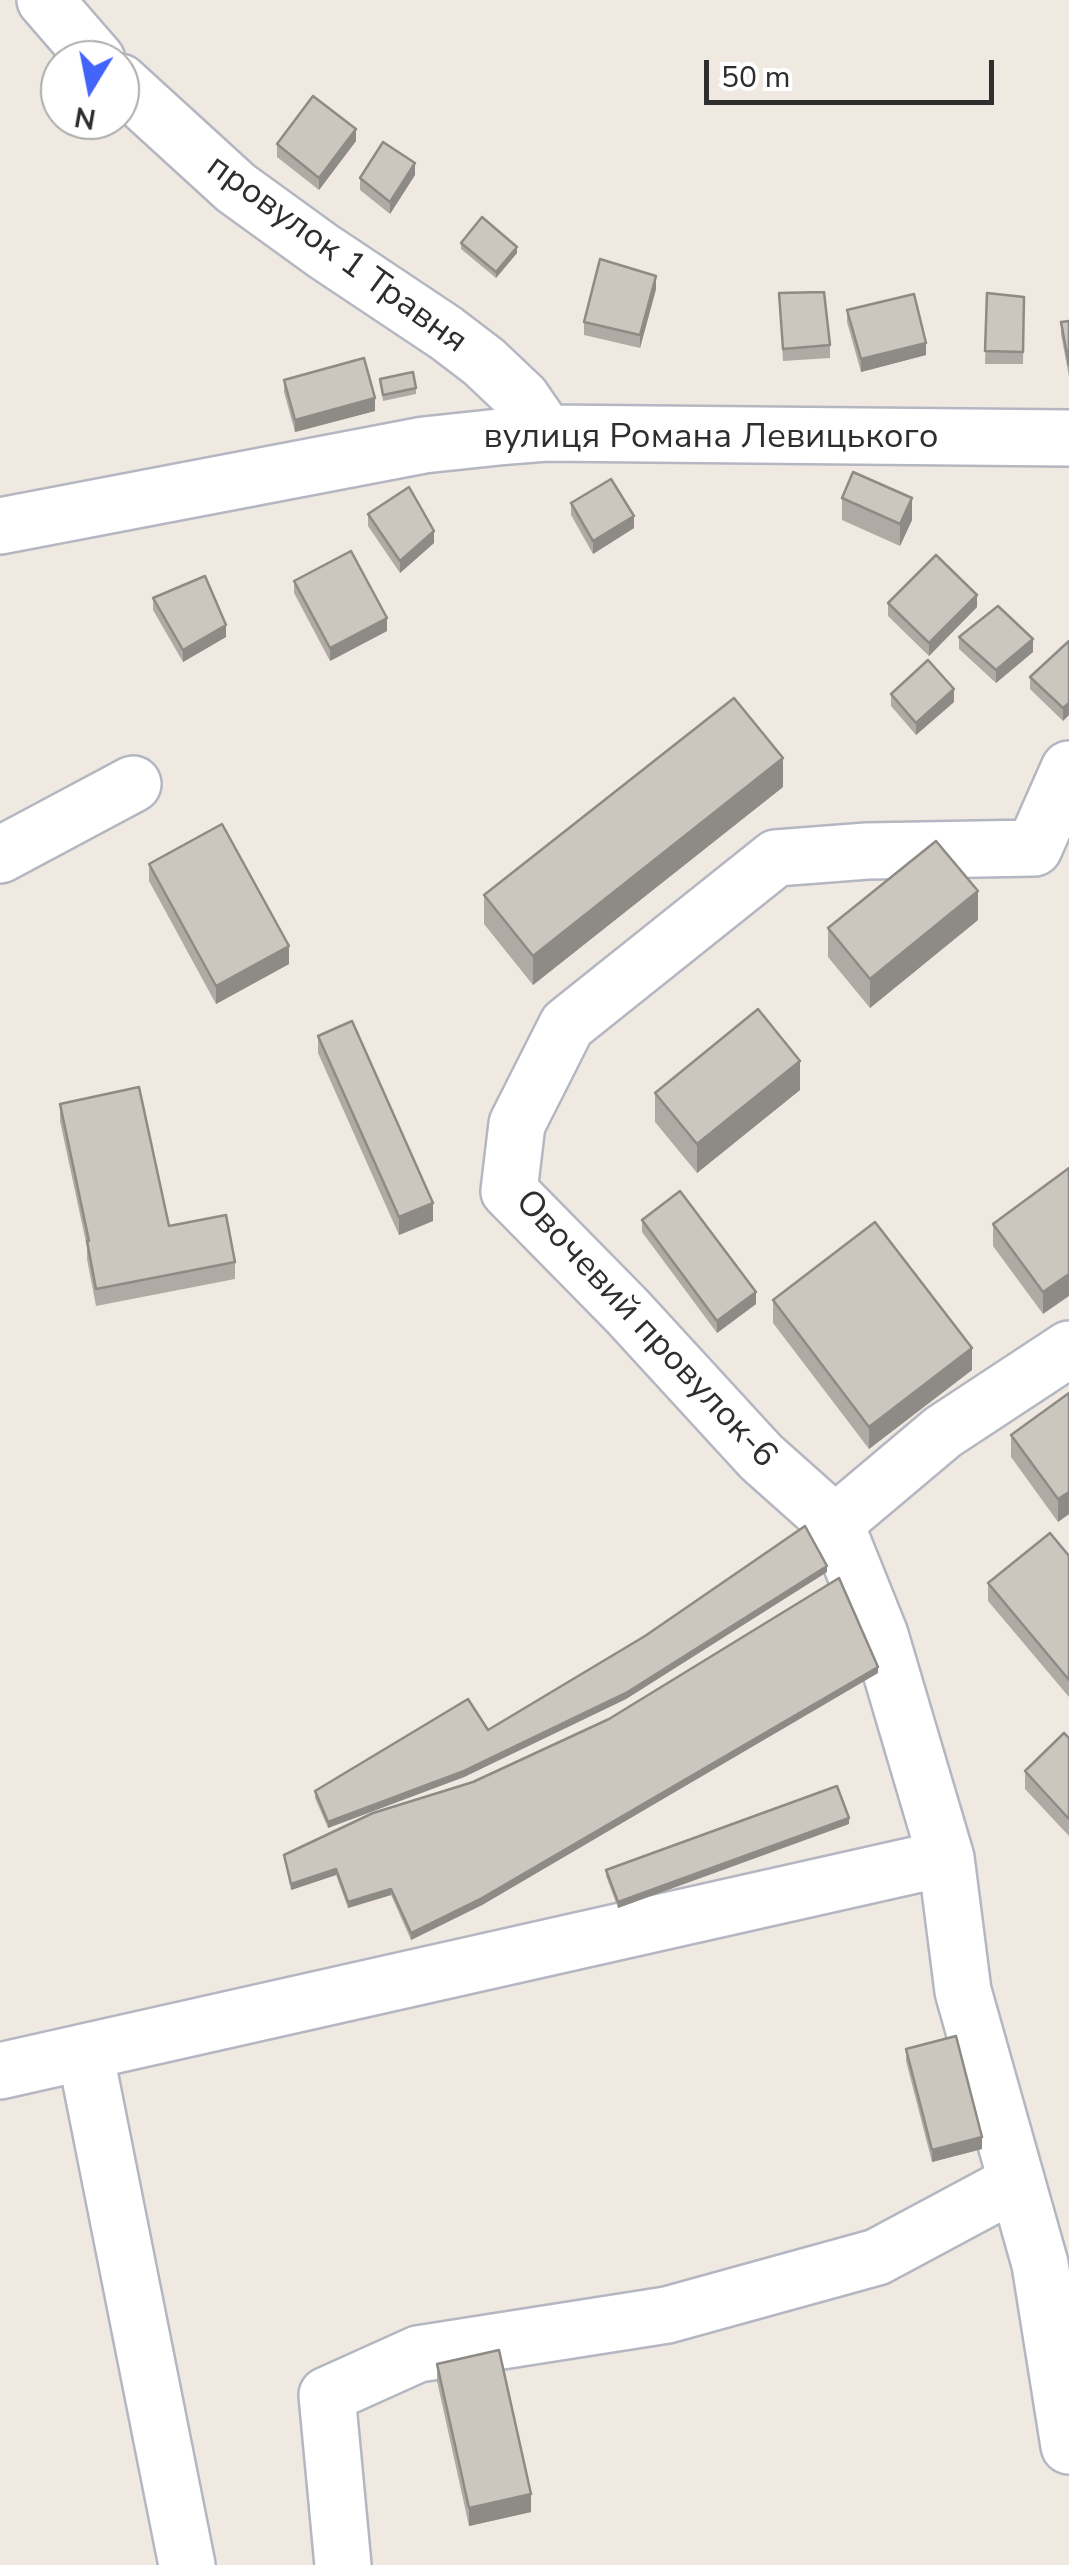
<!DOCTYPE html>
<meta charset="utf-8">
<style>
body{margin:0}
#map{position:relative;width:1069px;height:2565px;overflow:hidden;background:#efe9e1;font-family:"Nunito Sans",sans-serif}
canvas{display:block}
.north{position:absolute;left:40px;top:40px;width:100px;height:100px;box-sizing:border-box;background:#fff;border:2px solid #ababab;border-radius:50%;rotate:190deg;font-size:28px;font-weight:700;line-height:40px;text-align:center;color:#2e2e2e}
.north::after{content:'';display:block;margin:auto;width:35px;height:45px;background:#4264fb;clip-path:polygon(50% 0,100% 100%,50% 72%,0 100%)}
.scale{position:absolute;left:704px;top:60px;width:290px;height:45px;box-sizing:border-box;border:5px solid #2e2e2e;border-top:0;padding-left:12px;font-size:30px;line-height:35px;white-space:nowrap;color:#2e2e2e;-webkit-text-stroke:8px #fff;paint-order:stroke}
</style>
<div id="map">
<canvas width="1069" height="2565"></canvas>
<div class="north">N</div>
<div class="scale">50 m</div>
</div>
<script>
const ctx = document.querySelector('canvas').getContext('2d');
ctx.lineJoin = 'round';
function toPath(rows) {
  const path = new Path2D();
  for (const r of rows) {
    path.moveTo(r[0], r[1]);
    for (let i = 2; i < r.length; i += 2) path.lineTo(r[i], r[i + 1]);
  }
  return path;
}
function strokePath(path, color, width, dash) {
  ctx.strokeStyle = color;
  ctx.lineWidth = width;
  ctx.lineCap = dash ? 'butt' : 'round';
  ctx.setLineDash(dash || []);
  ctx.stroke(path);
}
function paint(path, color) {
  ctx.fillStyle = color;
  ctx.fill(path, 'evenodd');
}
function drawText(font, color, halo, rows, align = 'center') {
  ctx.font = font + ' "Nunito Sans",sans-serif';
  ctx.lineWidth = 8;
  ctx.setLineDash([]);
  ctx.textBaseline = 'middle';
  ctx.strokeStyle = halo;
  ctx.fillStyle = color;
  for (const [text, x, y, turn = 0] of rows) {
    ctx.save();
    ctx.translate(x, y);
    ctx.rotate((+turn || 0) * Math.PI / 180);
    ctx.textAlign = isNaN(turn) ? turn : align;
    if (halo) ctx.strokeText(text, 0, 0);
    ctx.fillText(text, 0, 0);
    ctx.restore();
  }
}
const minor = toPath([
 [45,0,97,60],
 [120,82,236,188,323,251,446,333,484,362,522,398,546,433],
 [0,526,424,445,499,437,546,433,1069,438],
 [1069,769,1034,848,867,851,776,858,567,1025,517,1124,509,1191,627,1311,761,1457,835,1523,880,1635,946,1858,963,1991,1040,2264,1069,2446],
 [0,855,133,784],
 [835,1523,943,1432,1069,1349],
 [85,2052,187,2565],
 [0,2071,946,1858],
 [343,2565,327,2395,418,2354,667,2315,877,2257,1017,2182]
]);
const wall = toPath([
 [356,141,319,190,277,157,277,144],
 [415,175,390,214,360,190,360,178],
 [461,243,517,253,496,278,461,249],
 [656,289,640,348,584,335,584,322],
 [779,293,830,345,830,358,783,361],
 [987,293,1024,297,1023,364,985,364],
 [847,310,926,355,861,372,847,322],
 [1069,321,1069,377,1061,334,1061,322],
 [380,379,416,388,416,394,383,401],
 [284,380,375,411,295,432,284,392],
 [842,498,912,520,900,546,842,520],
 [571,503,634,528,593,554,571,515],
 [368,514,434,543,400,573,368,526],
 [294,581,387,631,330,661,294,593],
 [153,598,226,637,183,662,153,610],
 [888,603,977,607,929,656,888,616],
 [959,637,1033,652,996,683,959,649],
 [1069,641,1063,721,1030,689,1030,677],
 [891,694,954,702,916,735,891,706],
 [783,787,533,985,484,924,484,895],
 [149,864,289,964,216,1004,149,881],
 [978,920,870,1008,828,957,828,928],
 [318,1036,433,1221,399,1235,318,1053],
 [800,1090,697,1173,655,1122,655,1093],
 [60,1104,169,1226,235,1262,235,1279,96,1306,87,1259,87,1247,60,1121],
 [1069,1168,1043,1314,993,1246,993,1224],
 [642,1220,756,1304,717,1333,642,1232],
 [773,1300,972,1370,869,1449,773,1323],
 [1069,1393,1069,1514,1058,1522,1011,1457,1011,1435],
 [1069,1556,1069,1697,988,1601,988,1583],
 [827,1572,626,1699,464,1777,328,1828,315,1798,315,1791,488,1730],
 [878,1673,482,1905,411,1940,391,1895,348,1908,336,1875,291,1890,284,1855],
 [1069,1738,1069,1836,1025,1789,1025,1771],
 [849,1824,618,1908,606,1876,606,1870],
 [906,2049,982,2149,932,2162,906,2061],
 [437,2364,531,2512,469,2526,437,2381]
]);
const shadedWall = toPath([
 [356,129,356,141,319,190,319,178],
 [415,163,415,175,390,214,390,202],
 [517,247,517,253,496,278,496,272],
 [656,276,656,289,640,348,640,335],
 [926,343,926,355,861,372,861,359],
 [375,398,375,411,295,432,295,420],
 [912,498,912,520,900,546,900,524],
 [634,516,634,528,593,554,593,541],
 [434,531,434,543,400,573,400,561],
 [977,595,977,607,929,656,929,643],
 [387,618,387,631,330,661,330,648],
 [226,625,226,637,183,662,183,650],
 [1033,639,1033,652,996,683,996,670],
 [954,689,954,702,916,735,916,723],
 [1069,703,1069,715,1063,721,1063,708],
 [783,758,783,787,533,985,533,956],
 [978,891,978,920,870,1008,870,979],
 [289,946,289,964,216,1004,216,986],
 [800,1061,800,1090,697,1173,697,1144],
 [433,1203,433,1221,399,1235,399,1217],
 [1069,1274,1069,1296,1043,1314,1043,1292],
 [756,1292,756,1304,717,1333,717,1321],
 [972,1348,972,1370,869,1449,869,1427],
 [1069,1492,1069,1514,1058,1522,1058,1499],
 [827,1566,827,1572,626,1699,464,1777,328,1828,328,1822],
 [878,1667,878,1673,482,1905,411,1940,411,1933],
 [849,1818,849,1824,618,1908,618,1902],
 [336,1869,336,1875,291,1890,291,1884],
 [391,1889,391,1895,348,1908,348,1902],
 [982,2137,982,2149,932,2162,932,2150],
 [531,2494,531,2512,469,2526,469,2508]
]);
const building = toPath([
 [313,96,356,129,319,178,277,144,313,96],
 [383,142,415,163,390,202,360,178,383,142],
 [482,217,517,247,496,272,461,243,482,217],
 [600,259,656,276,640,335,584,322,600,259],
 [824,292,830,345,783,349,779,293,824,292],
 [987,293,1024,297,1023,352,985,351,987,293],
 [914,294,926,343,861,359,847,310,914,294],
 [1069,321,1069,365,1061,322,1069,321],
 [364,358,375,398,295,420,284,380,364,358],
 [413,372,416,388,383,395,380,379,413,372],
 [853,472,912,498,900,524,842,498,853,472],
 [611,479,634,516,593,541,571,503,611,479],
 [409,487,434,531,400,561,368,514,409,487],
 [351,551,387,618,330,648,294,581,351,551],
 [936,555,977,595,929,643,888,603,936,555],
 [205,576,226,625,183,650,153,598,205,576],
 [998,606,1033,639,996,670,959,637,998,606],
 [1069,641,1069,703,1063,708,1030,677,1069,641],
 [928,660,954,689,916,723,891,694,928,660],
 [734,698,783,758,533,956,484,895,734,698],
 [222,824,289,946,216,986,149,864,222,824],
 [936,841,978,891,870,979,828,928,936,841],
 [758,1009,800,1061,697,1144,655,1093,758,1009],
 [352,1021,433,1203,399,1217,318,1036,352,1021],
 [139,1087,169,1226,226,1215,235,1262,96,1289,87,1241,89,1241,60,1104,139,1087],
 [1069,1168,1069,1274,1043,1292,993,1224,1069,1168],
 [680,1191,756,1292,717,1321,642,1220,680,1191],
 [875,1222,972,1348,869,1427,773,1300,875,1222],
 [1069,1393,1069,1492,1058,1499,1011,1435,1069,1393],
 [805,1526,827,1566,626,1693,464,1771,328,1822,315,1791,468,1699,488,1730,645,1636,805,1526],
 [1050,1533,1069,1556,1069,1680,988,1583,1050,1533],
 [839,1578,878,1667,482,1898,411,1933,391,1889,348,1902,336,1869,291,1884,284,1855,373,1813,473,1782,609,1719,839,1578],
 [1064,1733,1069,1738,1069,1819,1025,1771,1064,1733],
 [837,1786,849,1818,618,1902,606,1870,837,1786],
 [956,2036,982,2137,932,2150,906,2049,956,2036],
 [499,2350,531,2494,469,2508,437,2364,499,2350]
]);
const streetNames = [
 ["провулок 1 Травня",336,255,36],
 ["вулиця Романа Левицького",711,439],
 ["Овочевий провулок-6",645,1330,47]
];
strokePath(minor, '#b4b7c1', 60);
strokePath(minor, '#fff', 55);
paint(wall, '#afaba4');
paint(shadedWall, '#8e8b86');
paint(building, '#cbc7bf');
strokePath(building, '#8e8b86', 2.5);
drawText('35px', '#2e2e2e', '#fff', streetNames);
</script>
